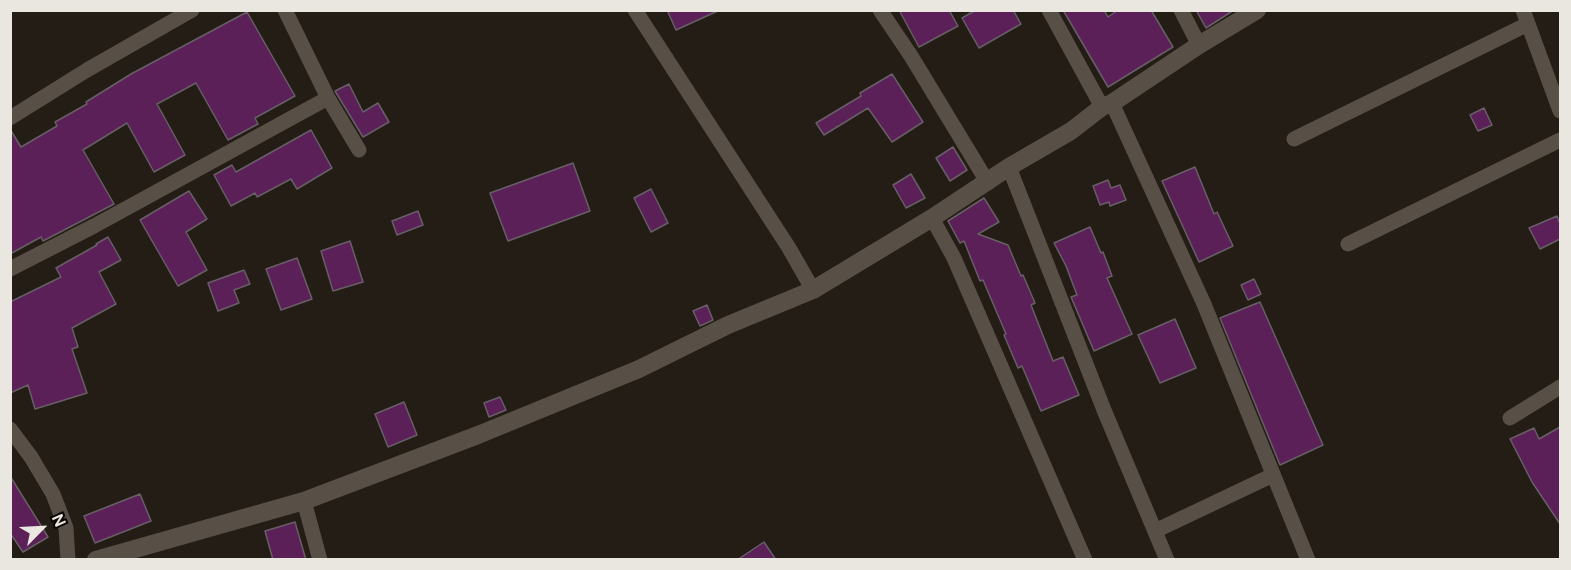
<!DOCTYPE html>
<style>
body{margin:0}
#map{position:relative;width:1571px;height:570px;overflow:hidden;background:#231d15;font-family:"DM Sans",sans-serif}
canvas{display:block}
.frame{position:absolute;inset:0;border:12px solid #eae6e0;pointer-events:none}
.north{position:absolute;left:12px;top:498px;width:60px;height:60px;-webkit-text-stroke:4px #0a0705;paint-order:stroke;rotate:66deg;font-size:16px;font-weight:700;line-height:24px;text-align:center;color:#eae6e0}
.north::after{content:'';display:block;margin:auto;width:21px;height:27px;background:#eae6e0;clip-path:polygon(50% 0,100% 100%,50% 72%,0 100%)}
</style>
<div id="map">
<canvas width="1571" height="570"></canvas>
<div class="frame"></div>
<div class="north">N</div>
</div>
<script>
const ctx = document.querySelector('canvas').getContext('2d');
ctx.lineJoin = 'round';
function paint(path, color) {
  ctx.fillStyle = color;
  ctx.fill(path, 'evenodd');
}
function toPath(rows) {
  const path = new Path2D();
  for (const r of rows) {
    path.moveTo(r[0], r[1]);
    for (let i = 2; i < r.length; i += 2) path.lineTo(r[i], r[i + 1]);
  }
  return path;
}
function strokePath(path, color, width, dash) {
  ctx.strokeStyle = color;
  ctx.lineWidth = width;
  ctx.lineCap = dash ? 'butt' : 'round';
  ctx.setLineDash(dash || []);
  ctx.stroke(path);
}
const building = toPath([
 [667,10,720,10,676,30,667,10],
 [899,10,949,10,958,26,919,47,899,10],
 [976,10,1013,10,1021,24,979,48,962,18,976,10],
 [1063,10,1104,10,1108,17,1118,10,1151,10,1173,47,1108,87,1063,10],
 [1196,10,1234,10,1206,28,1196,10],
 [247,12,295,96,255,118,258,124,228,140,196,83,157,104,185,155,154,172,127,123,83,150,114,204,43,241,41,237,10,254,10,129,21,147,57,126,55,122,87,104,86,102,131,74,247,12],
 [892,74,923,122,892,142,868,108,824,135,816,123,861,96,860,93,892,74],
 [349,84,363,112,378,103,389,122,363,137,335,91,349,84],
 [1484,108,1492,125,1478,131,1470,115,1484,108],
 [311,130,332,168,297,189,291,179,257,197,255,193,231,206,214,175,232,165,236,172,311,130],
 [953,147,967,170,950,181,936,158,953,147],
 [573,163,590,211,508,241,490,193,573,163],
 [1195,167,1214,214,1217,212,1233,246,1199,262,1162,181,1195,167],
 [911,174,925,198,906,208,893,185,911,174],
 [1108,180,1111,188,1120,185,1126,200,1110,206,1109,202,1100,205,1093,186,1108,180],
 [651,189,668,223,651,232,634,198,651,189],
 [189,191,207,219,186,232,207,270,178,286,140,220,189,191],
 [984,198,999,222,978,234,1008,245,1021,276,1023,275,1035,303,1031,305,1053,361,1063,357,1079,395,1041,411,1022,366,1018,368,1004,335,1006,334,983,280,980,281,964,241,960,243,948,221,984,198],
 [418,211,423,225,397,235,392,221,418,211],
 [1557,216,1560,224,1560,239,1540,249,1529,228,1557,216],
 [1090,227,1101,253,1103,252,1112,276,1107,278,1132,334,1094,351,1071,297,1077,295,1066,266,1054,243,1090,227],
 [108,237,121,260,99,272,116,304,72,328,78,347,72,349,87,393,35,409,28,385,10,393,10,302,61,277,56,268,97,245,96,244,108,237],
 [350,241,363,282,333,291,321,251,350,241],
 [297,258,312,299,281,310,266,269,297,258],
 [244,270,250,284,234,290,239,303,218,311,208,283,244,270],
 [1254,279,1261,294,1248,300,1241,285,1254,279],
 [1260,302,1323,445,1280,465,1220,318,1260,302],
 [707,305,713,320,700,326,693,311,707,305],
 [1175,319,1196,368,1160,383,1138,335,1175,319],
 [500,397,506,410,489,417,484,403,500,397],
 [404,402,417,435,388,447,375,414,404,402],
 [1560,427,1560,524,1532,482,1510,439,1534,428,1539,439,1560,427],
 [10,476,48,537,23,552,10,533,10,476],
 [140,494,151,521,95,543,84,516,140,494],
 [295,522,306,560,273,560,265,531,295,522],
 [764,542,776,560,737,560,764,542]
]);
const minor = toPath([
 [285,10,328,98,359,150],
 [635,10,789,248,813,290],
 [880,10,911,56,988,183],
 [1049,10,1102,107],
 [1181,10,1199,45],
 [1523,10,1560,111],
 [1112,103,1204,304,1308,560],
 [10,118,87,70,192,10],
 [1294,139,1528,24],
 [1009,167,1104,410,1167,560],
 [932,218,954,258,1085,560],
 [1348,244,1560,140],
 [10,269,94,226,328,98],
 [1510,418,1560,387],
 [10,429,31,457,53,494,66,528,68,560],
 [304,501,320,560],
 [1155,531,1273,475]
]);
const secondary = toPath([
 [96,560,304,501,478,435,639,369,728,325,813,290,932,218,1009,167,1071,131,1102,107,1112,103,1199,45,1257,10]
]);
paint(building, '#5c2059');
strokePath(building, '#675e66', 1.5);
strokePath(minor, '#585047', 15);
strokePath(secondary, '#585047', 18);
</script>
